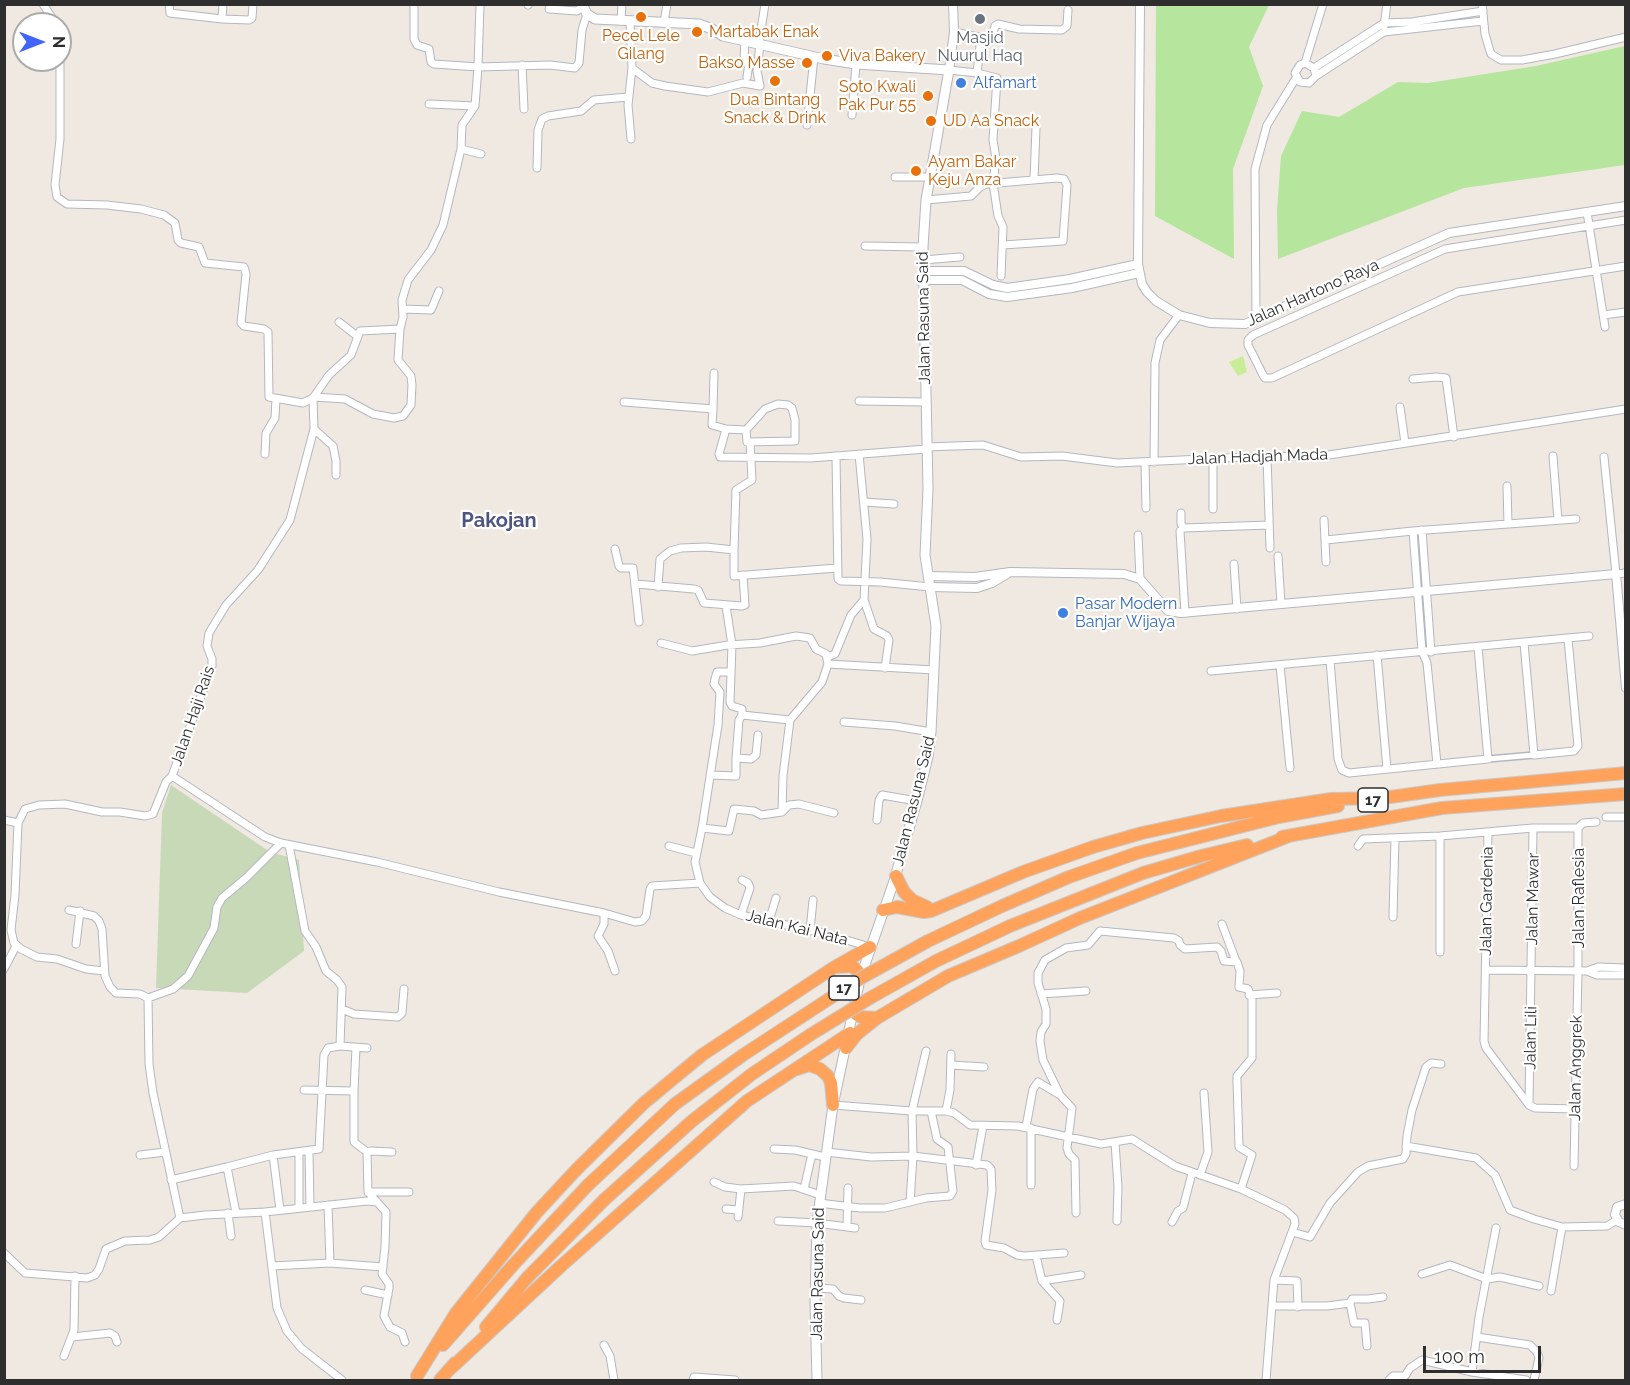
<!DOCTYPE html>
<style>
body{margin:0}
#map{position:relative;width:1630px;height:1385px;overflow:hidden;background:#efe9e1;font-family:Raleway,sans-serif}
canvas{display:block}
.frame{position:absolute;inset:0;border:6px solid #2e2e2e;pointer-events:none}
.north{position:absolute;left:12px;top:12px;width:60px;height:60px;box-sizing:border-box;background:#fff;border:2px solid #ababab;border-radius:50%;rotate:90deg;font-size:16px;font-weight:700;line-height:24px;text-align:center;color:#2e2e2e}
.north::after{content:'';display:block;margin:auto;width:21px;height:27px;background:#4264fb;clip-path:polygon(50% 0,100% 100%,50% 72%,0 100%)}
.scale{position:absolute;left:1423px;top:1346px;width:118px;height:27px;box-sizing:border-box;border:3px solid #2e2e2e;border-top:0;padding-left:8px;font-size:18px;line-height:21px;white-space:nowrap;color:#2e2e2e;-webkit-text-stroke:4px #fff;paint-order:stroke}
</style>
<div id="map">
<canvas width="1630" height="1385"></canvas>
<div class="frame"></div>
<div class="north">N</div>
<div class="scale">100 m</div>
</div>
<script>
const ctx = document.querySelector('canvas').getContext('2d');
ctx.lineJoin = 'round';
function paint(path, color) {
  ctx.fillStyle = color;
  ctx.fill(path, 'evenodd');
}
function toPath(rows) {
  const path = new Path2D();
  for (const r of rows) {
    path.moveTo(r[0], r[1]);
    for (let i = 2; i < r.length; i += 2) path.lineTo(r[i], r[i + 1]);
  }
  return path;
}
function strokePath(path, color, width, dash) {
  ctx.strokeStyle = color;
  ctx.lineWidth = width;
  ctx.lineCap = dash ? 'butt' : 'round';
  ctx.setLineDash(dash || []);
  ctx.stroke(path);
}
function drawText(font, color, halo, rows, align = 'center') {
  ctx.font = font + ' Raleway,sans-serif';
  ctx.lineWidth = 4.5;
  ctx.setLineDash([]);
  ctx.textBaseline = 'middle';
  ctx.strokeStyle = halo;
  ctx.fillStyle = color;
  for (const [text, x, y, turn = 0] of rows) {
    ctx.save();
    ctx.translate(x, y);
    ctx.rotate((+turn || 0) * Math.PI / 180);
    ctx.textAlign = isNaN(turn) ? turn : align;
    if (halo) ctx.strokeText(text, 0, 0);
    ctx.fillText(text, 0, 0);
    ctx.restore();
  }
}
const green = toPath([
 [1156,5,1269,5,1249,47,1263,86,1233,169,1234,259,1155,216],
 [1625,46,1625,165,1464,188,1278,259,1277,210,1281,156,1302,111,1339,117,1398,82,1428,83,1536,66]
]);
const cemetery = toPath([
 [171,785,270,852,299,860,304,951,247,993,156,988,162,813]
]);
const pitch = toPath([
 [1243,356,1247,372,1238,376,1229,362]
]);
const pedestrian = toPath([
 [1488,759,1534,755]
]);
const minor = toPath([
 [43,4,56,24],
 [169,4,170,13,222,19,249,20,252,18,253,4],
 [414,4,414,39,417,45,429,49,431,62,434,64,478,67,550,65,575,68,579,63,582,30,587,14],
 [1482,4,1485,34,1489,48,1491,54,1501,60,1522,60,1555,54,1626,37],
 [528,5,529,4],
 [549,9,577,11,582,7],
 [222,19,223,4],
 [621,21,622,4],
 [630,22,632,68,628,105,631,139],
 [664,23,667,4],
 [1384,26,1387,4],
 [954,32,988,39,992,37,995,26,998,24,1019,29,1062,30,1067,26,1068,10],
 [60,34,60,139,55,185,57,197,67,204,107,205,141,209,164,215,175,223,178,240,181,243,199,247,205,263,244,267,246,274,241,323,244,326,264,329,268,332,269,397,303,403,313,398],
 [745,40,744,60,749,63,747,77],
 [759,43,765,4],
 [1305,63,1323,4],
 [522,65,524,109],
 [632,68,652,83,665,86,708,92,743,83,760,86,757,71,760,44],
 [1314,68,1384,23,1412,22,1483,11],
 [949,70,977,73,997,78,993,140,996,159,993,183,998,216,1003,227,1001,276],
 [977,73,981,37],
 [1316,76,1314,68,1305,63,1300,65,1295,73,1300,82,1309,83,1316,76,1384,32,1483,21],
 [429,104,475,106],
 [852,115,856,64],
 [807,125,814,57],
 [461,149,481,154],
 [537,168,538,130,542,119,548,116,581,111,594,100,628,97],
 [895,177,930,177],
 [1034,179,1036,128],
 [926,200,971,196,980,187,986,184,1057,178,1064,179,1067,185,1063,241,1003,245],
 [1587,212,1605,327],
 [1626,220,1445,249,1253,335,1248,340,1248,345,1263,375,1265,378,1272,378,1458,292,1626,266],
 [865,246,923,247],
 [923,260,960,257],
 [403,309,431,310,439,291],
 [1603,315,1626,312],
 [1256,320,1255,169,1267,125,1296,78],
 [339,322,357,336],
 [1413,379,1436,377,1446,378,1454,437],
 [314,397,345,399,373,414,394,418,403,416,411,405,412,385,411,376,398,360,400,329],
 [859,401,925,402],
 [624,402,713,409,712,425,726,429,719,454,720,457,811,458,926,449],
 [1400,407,1405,443],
 [713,409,714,373],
 [314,429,333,446,336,461,336,475],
 [726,429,746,430,747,442,795,441,795,420,792,408,788,405,778,404,765,409,746,430],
 [926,447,983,445,1021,457,1062,456,1117,463,1267,456,1316,457,1626,409],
 [265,454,266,433,275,418,276,399],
 [859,454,867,539,864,600,874,629,887,636,889,640,885,668],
 [836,456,838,579,841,581,880,582,930,587],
 [1267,456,1270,548],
 [1553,456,1558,520],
 [1604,457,1616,574,1626,573],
 [1213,458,1213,509],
 [1154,462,1155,363,1160,340,1179,315],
 [1145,463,1146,508],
 [1507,486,1508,524],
 [864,502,894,504],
 [1181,513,1181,524,1184,528,1269,525],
 [1324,520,1326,562],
 [1422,530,1431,652],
 [1180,531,1185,613],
 [1413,531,1422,651,1427,663,1437,764],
 [1138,535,1140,579],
 [1326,540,1413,531,1576,519],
 [615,549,619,566,621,568,633,568,639,622],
 [734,550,734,576,837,568],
 [1278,556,1281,604],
 [1234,564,1237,609],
 [636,584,694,589,698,590,704,603,742,606,745,605,743,575],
 [658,587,660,559,670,551,681,548,706,547,734,550,736,490,752,480,750,442],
 [726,606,732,645,730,702,732,706,742,709,742,715,739,720,736,758],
 [661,643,692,651,728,645,760,643,796,636,810,638,816,649,826,654,828,664,822,682,790,720,783,776,782,812],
 [1524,643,1534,755,1574,751,1578,746,1568,639],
 [1377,655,1387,769],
 [827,657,835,654,851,615,864,600],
 [1330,660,1338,759,1342,770,1349,773,1488,759,1478,647],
 [828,664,934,670],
 [1280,665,1290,768],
 [1211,671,1589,636],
 [731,672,717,672,715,679,714,684,720,692,718,725,702,828,695,862,700,883,710,897,725,908,741,915,823,933,870,947],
 [742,715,790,720],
 [844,722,895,726,931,732],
 [710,775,736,776,736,758,751,759,756,755,758,735],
 [172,776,265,837,281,843,377,862,499,892,604,913,635,922,642,921,646,916,650,889,652,886,700,883],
 [1606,817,1626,817],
 [4,820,18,823],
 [877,820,879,800,882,795,917,801],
 [702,828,729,831,734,809,754,811,761,815,782,812,789,805,799,804,834,813],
 [1578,828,1583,823,1596,822],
 [1488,833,1484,1041,1486,1048,1529,1105,1535,1108,1575,1109],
 [669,846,696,853],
 [1358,846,1363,839,1440,836,1533,828,1578,828,1578,971,1574,1166],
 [69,910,94,916,99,921,102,929,105,976,110,987,116,993,140,994,148,998,173,989,188,976,214,928,217,907,222,898,246,878,281,843],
 [604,913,604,924,598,936,608,951,615,971],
 [741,915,750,888,748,883,742,880],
 [1393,917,1395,838],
 [769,921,776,898],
 [1222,924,1236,961],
 [810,931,813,900],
 [76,944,80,911],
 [1440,952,1440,836],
 [4,969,16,946],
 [1486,970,1587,971,1598,967,1626,968],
 [104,971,86,969,57,959,37,957,21,949,14,943,11,930,15,895,18,823,25,809,39,805,65,804,102,812,120,812,145,816,153,814,166,782,172,776,212,666,212,659,207,646,209,633,226,605,258,570,290,520,314,429,313,398,329,375,351,355,360,331,400,329,403,317,402,300,408,280,431,250,443,225,461,149,462,125,475,106,478,67,480,4],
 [1587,971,1597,975,1626,975],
 [1041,994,1086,991],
 [1249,995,1277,993],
 [148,998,149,1064,153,1093,180,1218],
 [342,1009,354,1014,398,1017,402,1013,404,989],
 [340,1046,367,1048],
 [951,1065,984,1067],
 [304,1090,354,1091,354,1142,367,1152,371,1151,392,1152],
 [354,1091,356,1048],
 [833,1105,912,1111,946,1111,954,1113,970,1125,1018,1126,1101,1144,1132,1139,1175,1166,1241,1189,1285,1210,1294,1218,1295,1224,1274,1280,1266,1380],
 [1529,1105,1533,828],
 [946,1111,950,1090,951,1054],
 [1026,1127,1033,1089,1038,1082,1060,1095],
 [1031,1128,1031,1185],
 [1115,1142,1118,1187,1117,1221],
 [1406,1146,1476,1158,1495,1175,1510,1210,1534,1219,1562,1227],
 [774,1149,795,1150,825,1157],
 [309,1151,310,1207],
 [299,1152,299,1208],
 [367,1152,368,1192,386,1212,385,1247,382,1274,389,1284,389,1288,384,1316,390,1327,402,1333,405,1342],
 [826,1152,871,1157,913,1156,987,1165,991,1169,992,1190,985,1241,986,1245,1004,1248,1017,1255,1024,1256,1064,1253],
 [140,1155,165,1152],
 [273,1155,280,1210],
 [976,1165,983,1126],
 [227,1167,273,1155,319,1149,324,1055,328,1048,340,1046,342,987,337,980,326,971,316,947,305,931,289,845],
 [1200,1175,1208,1152,1204,1093],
 [171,1180,227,1167,236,1213],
 [714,1182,725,1187,741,1189,794,1186,820,1195],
 [804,1189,812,1154],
 [368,1192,409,1192],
 [910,1202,913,1156,912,1111,926,1051],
 [819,1203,860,1208,885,1208,926,1198,950,1196,953,1191,948,1147,937,1139,931,1111],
 [328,1205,330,1263],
 [726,1209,738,1210],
 [265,1212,277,1308,287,1331,301,1348,342,1380],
 [228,1213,231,1236],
 [1076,1213,1075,1160,1069,1154,1067,1148,1072,1108,1060,1095,1043,1060,1040,1041,1041,1032,1046,1024,1046,1009,1038,983,1038,973,1045,960,1066,948,1088,945,1100,931,1174,938,1179,941,1180,945,1185,949,1217,947,1221,951,1224,961,1237,962,1240,971,1239,987,1248,989,1252,999,1252,1058,1237,1076,1237,1081,1239,1147,1252,1155,1241,1189],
 [738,1217,741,1189],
 [778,1221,817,1223,855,1228],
 [1172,1222,1178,1211,1183,1208,1192,1173],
 [847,1226,848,1188],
 [1292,1232,1310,1237,1330,1203,1358,1172,1368,1166,1403,1159,1406,1154,1407,1136,1412,1110,1426,1067,1431,1063,1441,1064],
 [4,1253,25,1273,87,1278,95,1275,99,1269,106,1249,125,1241,150,1240,159,1237,180,1218,205,1215,265,1212,367,1201,377,1202],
 [1036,1256,1042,1281,1081,1275],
 [272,1266,330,1263,383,1267],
 [1422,1274,1450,1265,1487,1279,1500,1277,1539,1286],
 [1274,1280,1297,1281,1298,1307],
 [1042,1281,1060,1301,1057,1320],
 [816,1288,833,1289,839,1296,844,1298,861,1300],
 [365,1290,388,1295],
 [1551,1291,1562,1227,1607,1226,1617,1220],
 [1350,1303,1354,1323,1365,1323,1367,1346],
 [1272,1306,1327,1306,1350,1303,1352,1299,1368,1299,1383,1297],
 [72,1337,110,1333,115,1336,117,1342],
 [1477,1337,1530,1345,1537,1352,1539,1358,1534,1380],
 [604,1345,610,1356,614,1380],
 [64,1356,74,1330,75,1276],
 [1472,1372,1479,1317,1496,1228],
 [693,1380,694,1377,735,1380],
 [1389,1380,1393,1376,1405,1376,1410,1368,1422,1360,1472,1372,1526,1380]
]);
const tertiary = toPath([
 [1140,4,1138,264,1142,284,1147,292,1156,301,1179,315,1210,323,1245,324,1449,233,1626,206],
 [949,70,954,32,953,4],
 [923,271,964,271,993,285,1007,288,1070,279,1138,264],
 [924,280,962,280,989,294,1007,297,1072,288,1139,273],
 [928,576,975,577,1010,572,1124,574,1140,579,1168,611,1181,613,1616,574,1626,688],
 [930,587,977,588,992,583,1007,574],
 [1626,1204,1617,1207,1615,1215,1619,1222,1626,1225]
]);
const secondary = toPath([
 [582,4,587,14,595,19,699,24,712,29,723,36,824,59,856,64,949,70,926,200,923,247,928,489,925,555,936,626,931,732,928,757,917,801,893,884,860,979,833,1105,817,1223,815,1303,817,1380]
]);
const motorway = toPath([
 [1376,799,1440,790,1626,773],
 [1282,837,1442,808,1626,794],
 [1137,853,1279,817,1338,806],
 [1143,873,1201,856,1247,845],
 [896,876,904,892,912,900,927,907],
 [883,910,897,907,924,912,931,911,1023,872,1093,847,1142,833,1221,816,1331,799,1382,798],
 [837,967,852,966,858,971,860,979],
 [855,1009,857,1015,861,1017,877,1018],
 [846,1048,857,1034,877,1018,948,976,1019,946,1080,918,1289,836],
 [797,1069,809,1065,820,1069,828,1076,831,1083,833,1105],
 [486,1327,527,1278,604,1200],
 [443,1345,514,1264,588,1185],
 [450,1369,561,1266,747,1101,850,1033],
 [417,1376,456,1313,537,1212,577,1169,644,1103,702,1055,833,968,870,947],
 [440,1380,455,1363]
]);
const motorwayBridge = toPath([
 [588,1185,675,1104,743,1055,861,978,928,941,1002,906,1069,877,1137,853],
 [604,1200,692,1121,752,1074,810,1035,870,998,936,961,1010,926,1143,873]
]);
const markers = [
 [641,17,6,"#e8710a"],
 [980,19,6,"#6b7280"],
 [697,32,6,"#e8710a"],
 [827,56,6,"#e8710a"],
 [807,63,6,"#e8710a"],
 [775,81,6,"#e8710a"],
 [961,83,6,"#3f7fe0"],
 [928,96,6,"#e8710a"],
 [931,121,6,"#e8710a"],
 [916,171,6,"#e8710a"],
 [1063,613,6,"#3f7fe0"]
];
const shields = [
 [1373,800,30],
 [844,988,30]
];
const shieldNames = [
 ["17",1373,800],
 ["17",844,988]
];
const foodNames = [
 ["Martabak Enak",709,32],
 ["Pecel Lele",641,36,"center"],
 ["Gilang",641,54,"center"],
 ["Viva Bakery",839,56],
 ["Bakso Masse",795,63,"right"],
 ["Soto Kwali",916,87,"right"],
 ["Pak Pur 55",916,105,"right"],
 ["Dua Bintang",775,100,"center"],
 ["Snack & Drink",775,118,"center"],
 ["UD Aa Snack",943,121],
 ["Ayam Bakar",928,162],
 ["Keju Anza",928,180]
];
const worshipNames = [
 ["Masjid",980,38],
 ["Nuurul Haq",980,56]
];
const shopNames = [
 ["Alfamart",973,83],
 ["Pasar Modern",1075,604],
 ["Banjar Wijaya",1075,622]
];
const streetNames = [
 ["Jalan Hartono Raya",1313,293,-24],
 ["Jalan Rasuna Said",924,318,-91],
 ["Jalan Hadjah Mada",1258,457,-2],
 ["Jalan Haji Rais",193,716,-71],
 ["Jalan Rasuna Said",914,801,-76],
 ["Jalan Raflesia",1579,898,-90],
 ["Jalan Mawar",1533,899,-89],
 ["Jalan Gardenia",1487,901,-89],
 ["Jalan Kai Nata",797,928,14],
 ["Jalan Lili",1531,1038,-89],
 ["Jalan Anggrek",1576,1068,-89],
 ["Jalan Rasuna Said",818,1274,-89]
];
const quarterNames = [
 ["Pakojan",499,521]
];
paint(green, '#b6e59e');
paint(cemetery, '#c8d9b8');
paint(pitch, '#c9ec9a');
strokePath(pedestrian, '#b4b7c1', 8);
strokePath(minor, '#b4b7c1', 9);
strokePath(tertiary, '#b4b7c1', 10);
strokePath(secondary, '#b4b7c1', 11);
strokePath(motorway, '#c9c9c9', 14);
strokePath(pedestrian, '#fff', 5);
strokePath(minor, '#fff', 7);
strokePath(tertiary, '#fff', 8);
strokePath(secondary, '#fff', 9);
strokePath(motorway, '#ffa35c', 12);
strokePath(motorwayBridge, '#c9c9c9', 14, []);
strokePath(motorwayBridge, '#ffa35c', 12);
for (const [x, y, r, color] of markers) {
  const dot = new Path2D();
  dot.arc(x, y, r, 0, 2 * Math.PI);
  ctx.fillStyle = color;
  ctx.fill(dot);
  strokePath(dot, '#fff', 2);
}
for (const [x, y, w] of shields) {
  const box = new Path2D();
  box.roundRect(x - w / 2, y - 12, w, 24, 4.5);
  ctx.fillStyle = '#fff';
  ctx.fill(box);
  strokePath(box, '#2e2e2e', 1.5);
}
drawText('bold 15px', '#2e2e2e', null, shieldNames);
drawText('16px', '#c56008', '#fff', foodNames, 'left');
drawText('16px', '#5b616d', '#fff', worshipNames);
drawText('16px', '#366cbe', '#fff', shopNames, 'left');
drawText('16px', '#2e2e2e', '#fff', streetNames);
drawText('bold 20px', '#4d5680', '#fff', quarterNames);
</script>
